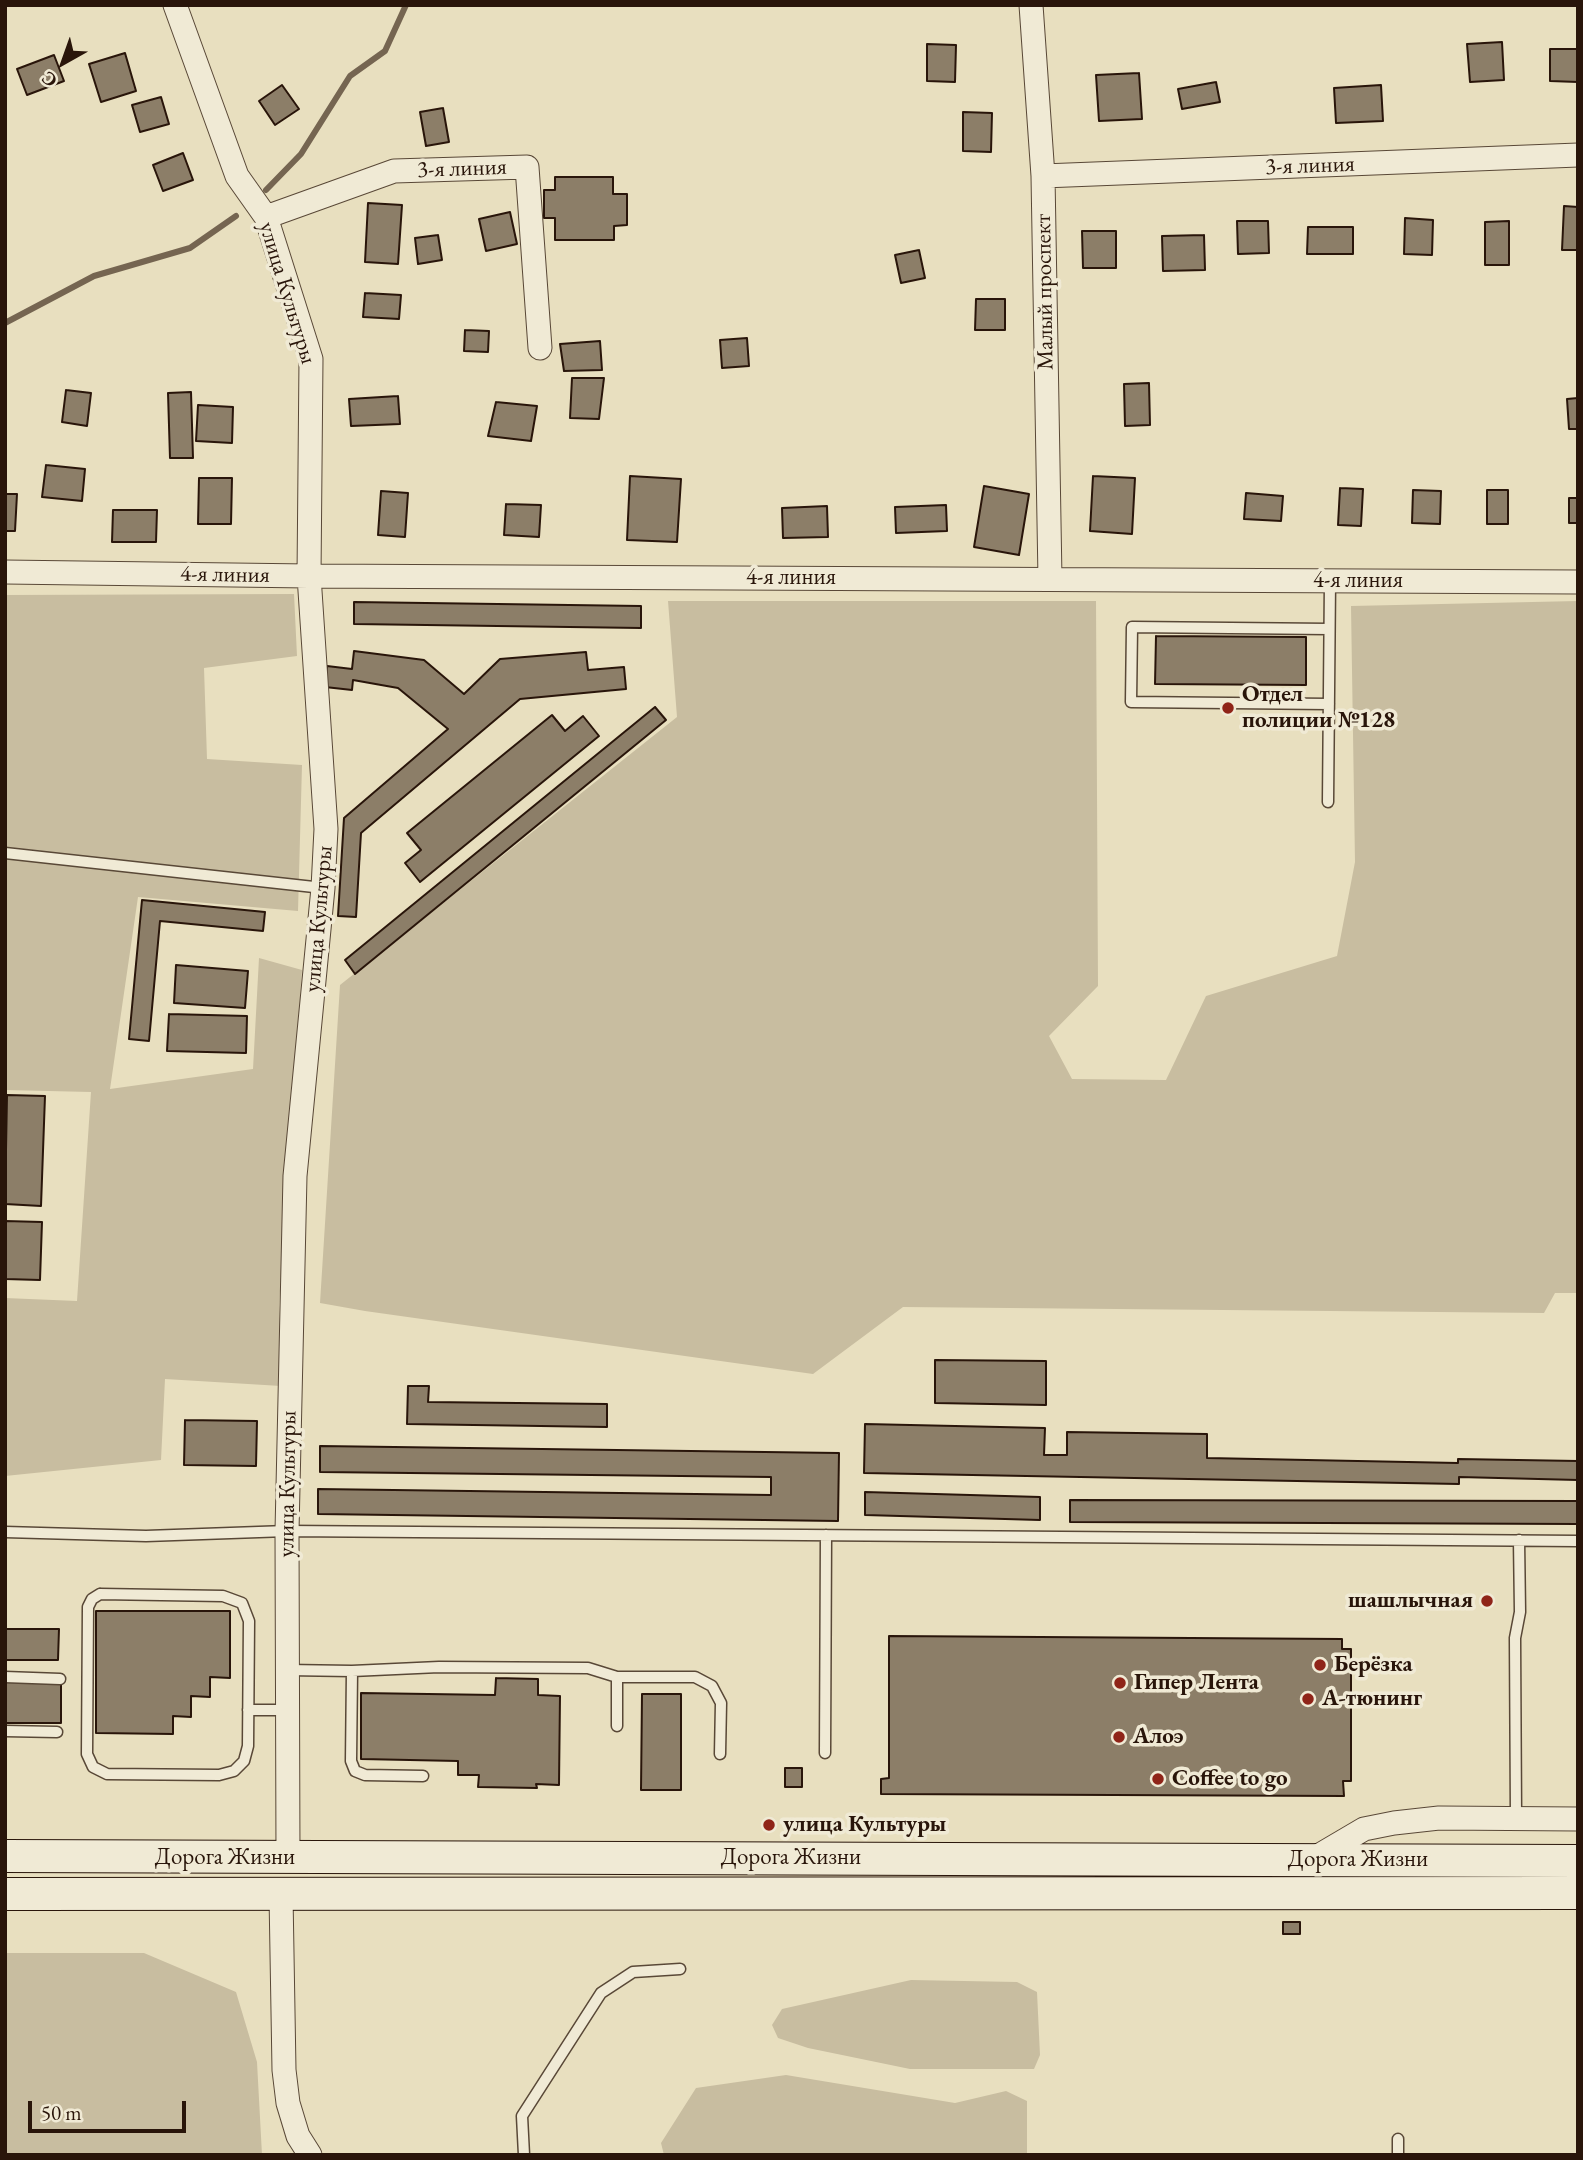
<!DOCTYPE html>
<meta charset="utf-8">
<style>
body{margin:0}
#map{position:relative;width:1583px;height:2160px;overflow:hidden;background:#e8dfbf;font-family:"EB Garamond",serif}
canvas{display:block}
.frame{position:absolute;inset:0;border:7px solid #29150a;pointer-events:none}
.north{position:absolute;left:28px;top:28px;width:70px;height:70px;-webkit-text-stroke:5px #f0ead5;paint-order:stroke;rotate:220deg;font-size:19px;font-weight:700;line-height:28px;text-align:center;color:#29150a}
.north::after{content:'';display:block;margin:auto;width:24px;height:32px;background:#29150a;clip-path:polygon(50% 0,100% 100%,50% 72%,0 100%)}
.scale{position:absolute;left:28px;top:2101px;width:158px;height:32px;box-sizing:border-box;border:4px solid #29150a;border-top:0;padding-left:9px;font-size:21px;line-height:24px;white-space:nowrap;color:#29150a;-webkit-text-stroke:5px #f0ead5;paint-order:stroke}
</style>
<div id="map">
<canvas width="1583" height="2160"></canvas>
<div class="frame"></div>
<div class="north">С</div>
<div class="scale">50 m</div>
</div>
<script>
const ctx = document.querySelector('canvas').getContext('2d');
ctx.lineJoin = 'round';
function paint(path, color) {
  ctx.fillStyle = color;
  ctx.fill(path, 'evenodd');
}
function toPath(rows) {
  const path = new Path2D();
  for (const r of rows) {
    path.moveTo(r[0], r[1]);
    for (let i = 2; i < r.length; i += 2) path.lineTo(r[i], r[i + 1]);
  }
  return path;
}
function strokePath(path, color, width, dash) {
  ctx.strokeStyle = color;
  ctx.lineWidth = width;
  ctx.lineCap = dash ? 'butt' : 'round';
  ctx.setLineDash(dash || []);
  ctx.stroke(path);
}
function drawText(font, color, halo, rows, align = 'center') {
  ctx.font = font + ' "EB Garamond",serif';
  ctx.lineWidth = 7;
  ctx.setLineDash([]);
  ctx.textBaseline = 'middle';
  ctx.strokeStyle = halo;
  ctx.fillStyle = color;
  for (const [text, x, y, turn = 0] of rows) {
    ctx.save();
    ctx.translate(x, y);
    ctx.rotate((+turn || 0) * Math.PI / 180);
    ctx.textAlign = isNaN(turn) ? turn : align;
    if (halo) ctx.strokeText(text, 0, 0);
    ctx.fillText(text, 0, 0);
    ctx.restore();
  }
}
const green = toPath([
 [294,594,297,656,204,668,207,759,302,765,298,911,138,897,110,1089,253,1069,259,958,302,970,279,1305,281,1386,165,1379,161,1460,5,1476,5,1298,77,1301,91,1092,5,1090,5,595],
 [668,601,1096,601,1098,986,1049,1036,1072,1079,1166,1080,1206,996,1337,956,1355,862,1351,606,1578,601,1578,1293,1555,1293,1544,1313,903,1307,813,1374,365,1311,320,1303,340,985,677,717],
 [5,1953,144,1953,236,1992,257,2062,262,2155,5,2155],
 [911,1980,1017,1982,1037,1992,1040,2055,1034,2069,910,2069,808,2048,778,2038,772,2025,782,2009],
 [786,2075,955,2103,1006,2091,1027,2101,1027,2155,664,2155,661,2143,696,2088]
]);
const stream = toPath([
 [266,190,301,154,350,76,385,51,406,5],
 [5,323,94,276,190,248,236,216]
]);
const building = toPath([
 [1502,42,1504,80,1470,82,1467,44,1502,42],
 [927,44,956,45,955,82,927,81,927,44],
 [1550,49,1578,49,1578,82,1550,81,1550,49],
 [125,53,136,91,101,102,89,64,125,53],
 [54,55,64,81,27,95,17,69,54,55],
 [1139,73,1142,119,1099,121,1096,75,1139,73],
 [1216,82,1220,102,1182,109,1178,89,1216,82],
 [282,85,299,109,275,125,259,101,282,85],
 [1381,85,1383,121,1336,123,1334,88,1381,85],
 [161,97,169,124,140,132,132,105,161,97],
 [443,108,449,142,426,146,420,112,443,108],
 [963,112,992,113,991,152,963,151,963,112],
 [183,153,193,180,163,191,153,165,183,153],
 [555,177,613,177,613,194,627,194,627,225,614,226,614,240,555,240,555,218,544,218,544,190,555,190,555,177],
 [368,203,402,205,398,264,365,262,368,203],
 [1564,206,1578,207,1578,250,1562,250,1564,206],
 [510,212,517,244,486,251,479,219,510,212],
 [1405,218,1433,220,1432,255,1404,254,1405,218],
 [1237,221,1268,221,1269,253,1238,254,1237,221],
 [1509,221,1509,265,1485,265,1485,222,1509,221],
 [1308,227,1353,227,1353,254,1307,254,1308,227],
 [1082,231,1116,231,1116,268,1083,268,1082,231],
 [438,235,442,260,418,264,415,238,438,235],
 [1204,235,1205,270,1163,271,1162,236,1204,235],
 [919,250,925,278,901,283,895,255,919,250],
 [365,293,401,295,399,319,363,317,365,293],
 [976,299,1005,299,1005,330,975,330,976,299],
 [465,330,489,331,488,352,464,351,465,330],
 [747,338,749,366,722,368,720,340,747,338],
 [600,341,602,370,564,371,560,344,600,341],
 [572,378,604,378,599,419,570,418,572,378],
 [1149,383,1150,425,1125,426,1124,384,1149,383],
 [66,390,91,393,87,426,62,422,66,390],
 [191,392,193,458,170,458,168,393,191,392],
 [398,396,400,424,351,426,349,399,398,396],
 [1578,398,1578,429,1569,429,1567,399,1578,398],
 [496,402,537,406,531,441,488,436,496,402],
 [198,405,233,407,232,443,196,441,198,405],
 [46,465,85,469,82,501,42,497,46,465],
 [630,476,681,479,677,542,627,540,630,476],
 [1093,476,1135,478,1132,534,1090,531,1093,476],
 [199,478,232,478,231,524,198,524,199,478],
 [984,486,1029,494,1019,555,974,547,984,486],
 [1340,488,1363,489,1361,526,1338,525,1340,488],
 [1413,490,1441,491,1440,524,1412,523,1413,490],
 [1487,490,1508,490,1508,524,1487,524,1487,490],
 [381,491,408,493,405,537,378,535,381,491],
 [1246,493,1283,496,1281,521,1244,519,1246,493],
 [5,494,17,494,15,531,5,531,5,494],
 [1569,498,1578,498,1578,523,1569,523,1569,498],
 [506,504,541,505,539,537,504,535,506,504],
 [946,505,947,531,896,533,895,507,946,505],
 [827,506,828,537,783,538,782,508,827,506],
 [113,510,157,510,156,542,112,542,113,510],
 [354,602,641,606,641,628,354,624,354,602],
 [1156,636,1306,637,1306,685,1155,684,1156,636],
 [354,651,424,660,464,694,500,659,586,652,588,670,624,667,626,689,520,699,361,833,356,917,338,916,344,818,448,729,398,688,353,680,352,690,325,687,327,666,352,669,354,651],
 [655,707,666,720,355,974,345,960,655,707],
 [552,715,565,731,583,716,599,736,420,882,405,863,421,850,407,833,552,715],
 [142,900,265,912,263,931,160,921,149,1041,129,1039,142,900],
 [176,965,248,971,245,1008,174,1003,176,965],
 [169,1014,247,1016,246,1053,167,1051,169,1014],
 [7,1095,45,1096,41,1206,5,1204,7,1095],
 [5,1221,42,1222,40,1280,5,1279,5,1221],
 [935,1360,1046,1361,1046,1405,935,1403,935,1360],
 [408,1386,429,1386,428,1402,607,1404,607,1427,407,1424,408,1386],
 [185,1420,257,1421,256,1466,184,1465,185,1420],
 [865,1424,1045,1428,1044,1455,1067,1455,1067,1432,1207,1434,1207,1458,1458,1463,1458,1459,1578,1461,1578,1480,1459,1477,1459,1484,864,1473,865,1424],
 [320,1446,839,1453,838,1521,318,1514,318,1489,771,1495,771,1477,320,1472,320,1446],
 [865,1492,1040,1497,1040,1520,865,1515,865,1492],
 [1070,1500,1578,1501,1578,1524,1070,1522,1070,1500],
 [96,1611,230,1611,230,1678,210,1677,210,1697,191,1696,191,1717,173,1716,173,1734,96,1733,96,1611],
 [5,1629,59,1629,58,1660,5,1660,5,1629],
 [889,1636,1342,1639,1342,1649,1351,1649,1351,1781,1343,1781,1344,1796,881,1794,881,1779,889,1778,889,1636],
 [496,1678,538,1679,538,1695,560,1696,559,1785,536,1784,537,1788,478,1787,479,1775,458,1775,458,1761,361,1759,361,1693,495,1695,496,1678],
 [5,1681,61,1681,61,1723,5,1723,5,1681],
 [642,1694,681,1694,681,1790,641,1790,642,1694],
 [785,1768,802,1768,802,1787,785,1787,785,1768],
 [1283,1922,1300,1922,1300,1934,1283,1934,1283,1922]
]);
const service = toPath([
 [1329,704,1131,702,1132,627,1329,629],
 [1328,802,1330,581],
 [5,853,323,888],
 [5,1532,146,1536,287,1531,1578,1541],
 [100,1594,223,1596,242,1603,249,1621,248,1746,244,1761,234,1771,219,1775,107,1774,93,1767,87,1754,88,1607,92,1599,100,1594],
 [287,1670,352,1671,439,1667,588,1668,617,1677,695,1677,712,1686,721,1703,720,1754],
 [352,1671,351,1761,355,1771,365,1775,423,1776],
 [5,1677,60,1679],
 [248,1710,287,1710],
 [617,1726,617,1677],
 [5,1731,57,1732],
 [825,1753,826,1535],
 [1516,1818,1515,1638,1520,1612,1519,1540],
 [1398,2139,1398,2155],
 [524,2155,522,2116,601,1993,633,1972,680,1969]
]);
const minor = toPath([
 [175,5,237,176,266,217,311,359,309,576,326,829,323,888,295,1176,287,1531,288,1858],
 [1031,5,1043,176,1050,579],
 [1043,176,1578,155],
 [266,217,394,171,527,167,540,348],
 [5,572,309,576,1578,582],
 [1313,1859,1364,1829,1394,1823,1439,1818,1578,1819],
 [281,1895,284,2070,288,2103,298,2136,310,2155]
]);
const secondary = toPath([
 [5,1856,1578,1861],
 [5,1894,1578,1893]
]);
const markers = [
 [1228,708,7,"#8f2418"],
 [1487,1601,7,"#8f2418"],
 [1320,1665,7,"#8f2418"],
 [1120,1683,7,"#8f2418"],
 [1308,1699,7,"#8f2418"],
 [1119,1737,7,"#8f2418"],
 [1158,1779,7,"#8f2418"],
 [769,1825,7,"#8f2418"]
];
const streetNames = [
 ["3-я линия",1310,166,-2],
 ["3-я линия",462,169,-2],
 ["Малый проспект",1045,292,-91],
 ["улица Культуры",287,293,73],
 ["4-я линия",225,575,1],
 ["4-я линия",791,578],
 ["4-я линия",1358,581],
 ["улица Культуры",319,919,-85],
 ["улица Культуры",288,1484,-89],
 ["Дорога Жизни",225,1858],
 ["Дорога Жизни",791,1858],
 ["Дорога Жизни",1358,1860]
];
const poiNames = [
 ["Отдел",1242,695],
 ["полиции №128",1242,721],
 ["шашлычная",1473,1601,"right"],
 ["Берёзка",1334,1665],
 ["Гипер Лента",1134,1683],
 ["А-тюнинг",1322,1699],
 ["Алоэ",1133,1737],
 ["Coffee to go",1172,1779],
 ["улица Культуры",783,1825]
];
paint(green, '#c8bda0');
strokePath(stream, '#756551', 6);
paint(building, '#8c7e68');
strokePath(building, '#29150a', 2);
strokePath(service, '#594837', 13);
strokePath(minor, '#594837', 25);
strokePath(secondary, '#29150a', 34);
strokePath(service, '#f0ead5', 10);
strokePath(minor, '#f0ead5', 23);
strokePath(secondary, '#f0ead5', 32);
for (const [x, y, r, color] of markers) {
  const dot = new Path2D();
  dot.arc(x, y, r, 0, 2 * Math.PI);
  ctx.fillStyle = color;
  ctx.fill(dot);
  strokePath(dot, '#f0ead5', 2.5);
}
drawText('23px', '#29150a', '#f0ead5', streetNames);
drawText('bold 23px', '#29150a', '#f0ead5', poiNames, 'left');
</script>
